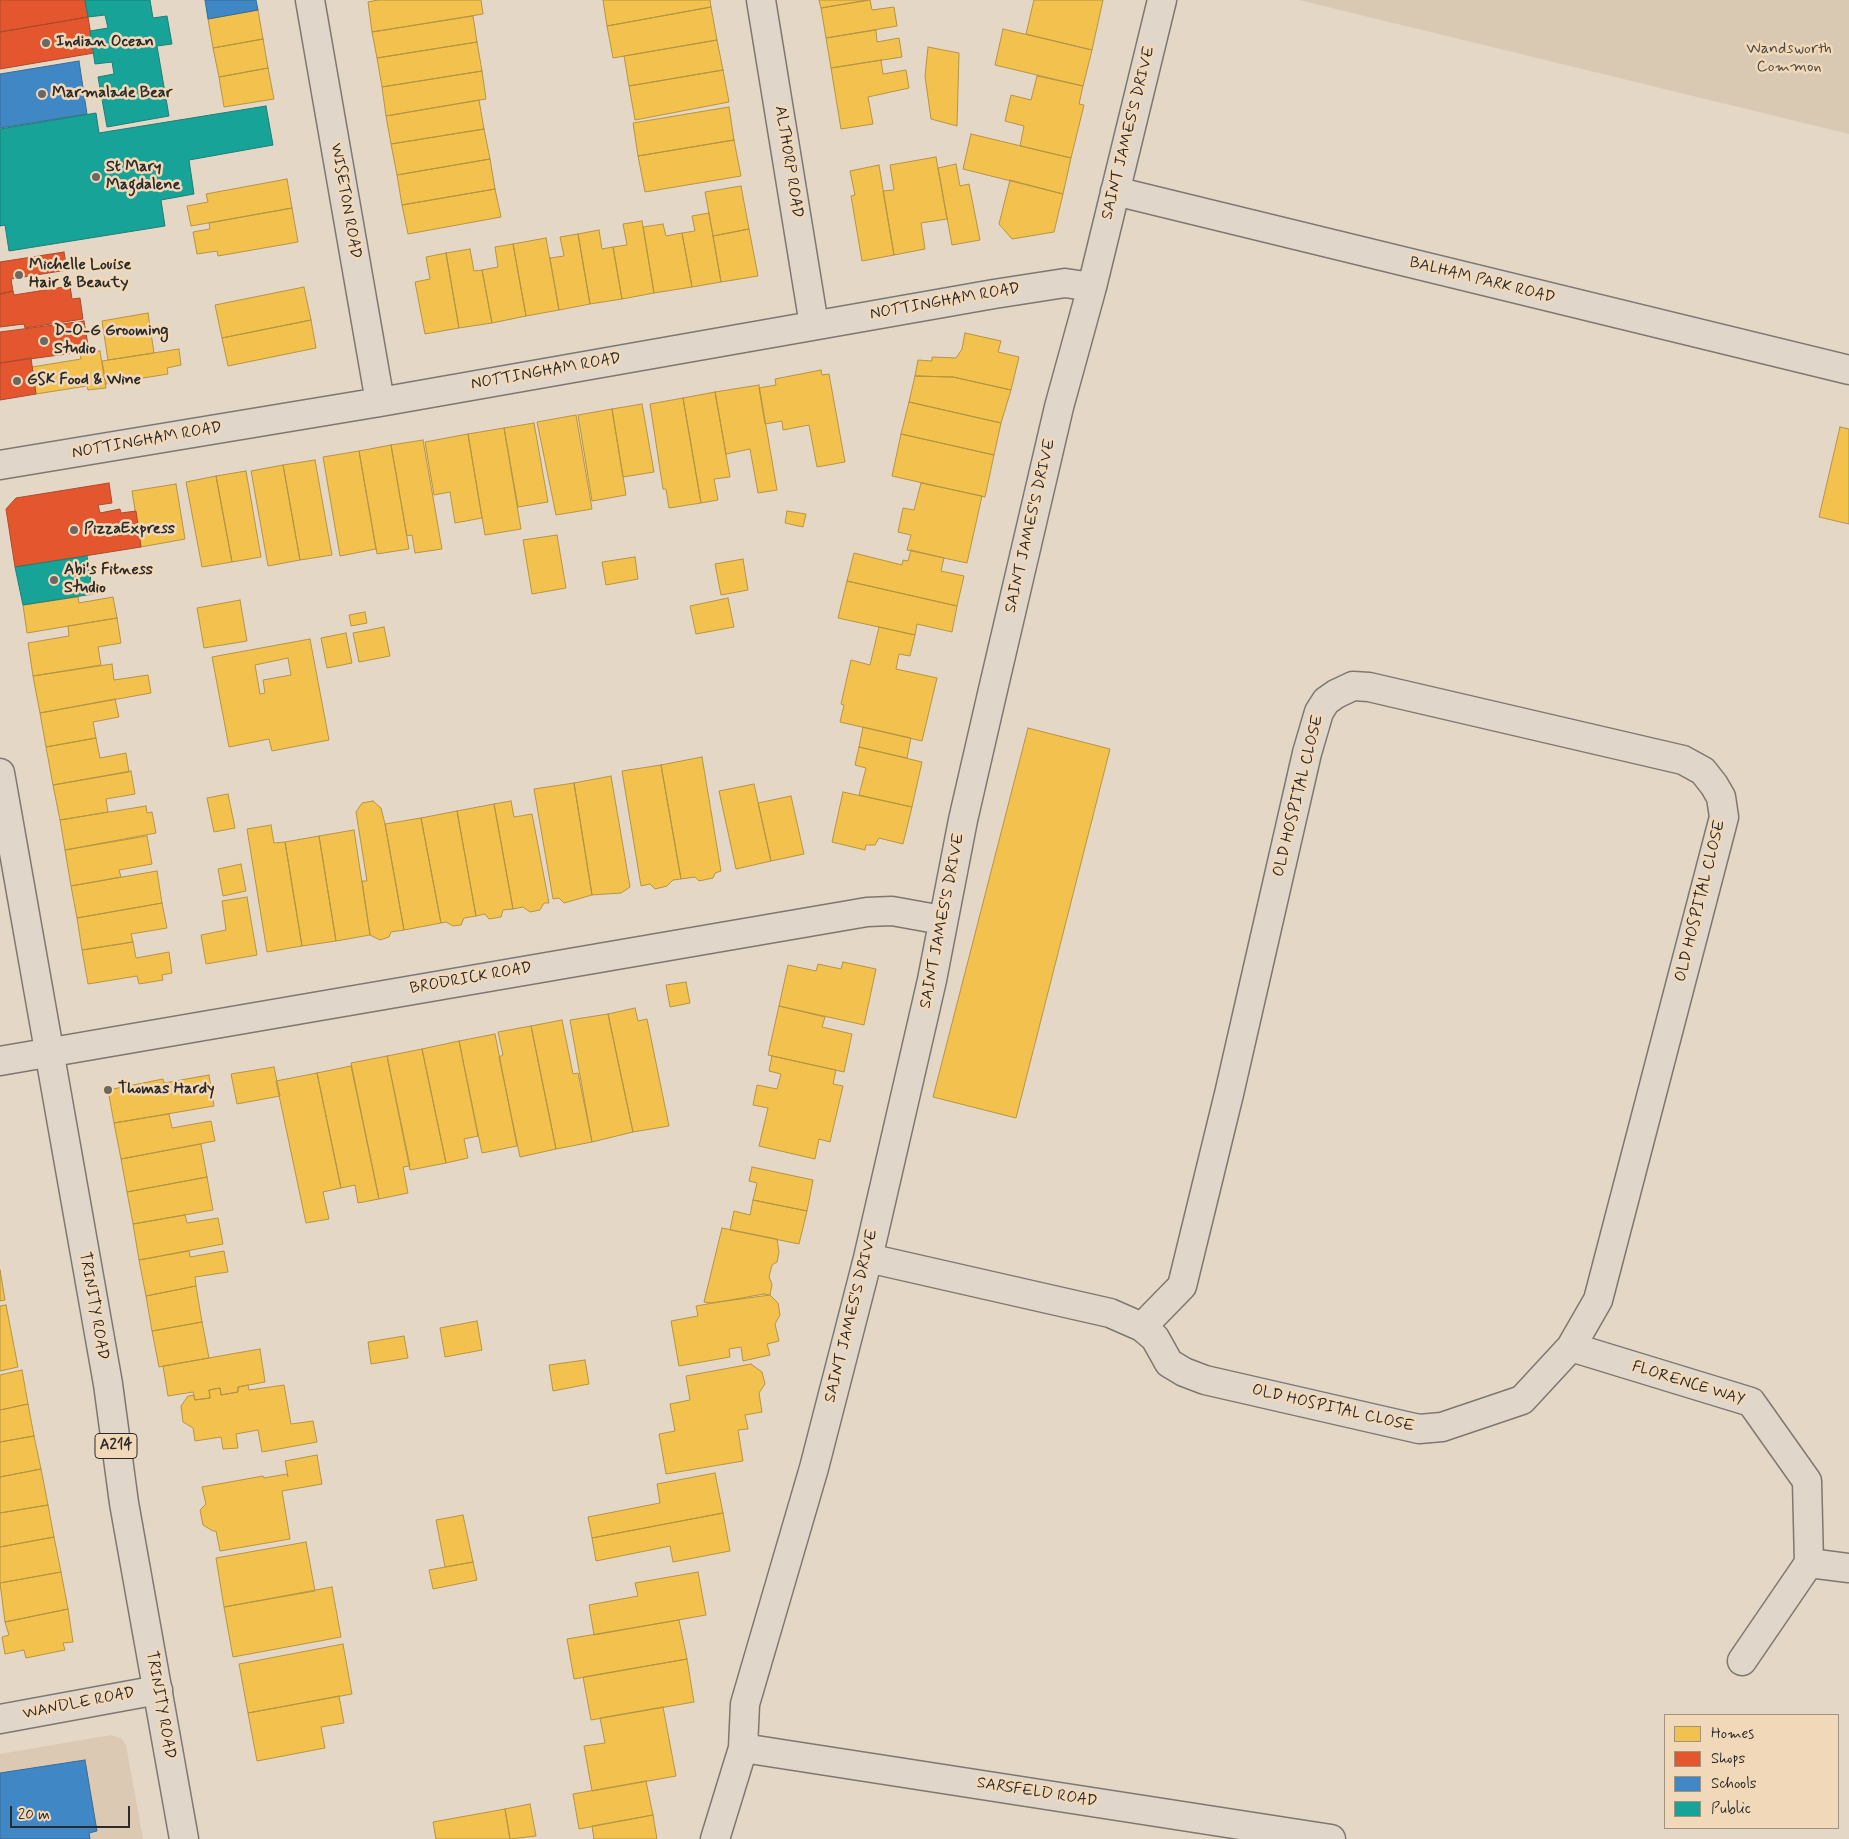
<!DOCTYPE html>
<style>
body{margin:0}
#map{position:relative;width:1849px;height:1839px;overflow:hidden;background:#e4d7c6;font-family:Mynerve,sans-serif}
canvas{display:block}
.legend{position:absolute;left:1664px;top:1714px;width:175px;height:115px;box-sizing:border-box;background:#f1d8b9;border:1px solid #a29380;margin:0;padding:6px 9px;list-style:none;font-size:15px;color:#2b2b2b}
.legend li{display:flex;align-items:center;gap:10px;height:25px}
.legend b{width:25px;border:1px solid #a29380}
.scale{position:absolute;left:10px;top:1806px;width:120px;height:22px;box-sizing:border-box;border:2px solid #2b2b2b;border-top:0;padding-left:6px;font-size:15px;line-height:18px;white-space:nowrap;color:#2b2b2b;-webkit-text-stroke:4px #f1d8b9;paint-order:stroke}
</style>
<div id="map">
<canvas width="1849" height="1839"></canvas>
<ul class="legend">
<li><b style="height:14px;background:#f2c14e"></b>Homes</li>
<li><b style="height:14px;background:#e4572e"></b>Shops</li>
<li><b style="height:14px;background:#3f88c5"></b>Schools</li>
<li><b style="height:14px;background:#17a398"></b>Public</li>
</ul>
<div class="scale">20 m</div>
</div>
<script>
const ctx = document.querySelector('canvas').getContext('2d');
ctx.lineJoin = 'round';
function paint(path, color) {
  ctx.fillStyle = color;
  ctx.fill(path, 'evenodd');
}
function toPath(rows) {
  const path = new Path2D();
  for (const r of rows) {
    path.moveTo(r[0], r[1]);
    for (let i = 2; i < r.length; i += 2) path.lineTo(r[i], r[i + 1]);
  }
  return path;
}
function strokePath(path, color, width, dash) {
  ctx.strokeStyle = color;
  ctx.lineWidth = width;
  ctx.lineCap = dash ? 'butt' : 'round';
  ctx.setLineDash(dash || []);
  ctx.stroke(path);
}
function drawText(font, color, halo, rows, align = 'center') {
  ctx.font = font + ' Mynerve,sans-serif';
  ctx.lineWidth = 5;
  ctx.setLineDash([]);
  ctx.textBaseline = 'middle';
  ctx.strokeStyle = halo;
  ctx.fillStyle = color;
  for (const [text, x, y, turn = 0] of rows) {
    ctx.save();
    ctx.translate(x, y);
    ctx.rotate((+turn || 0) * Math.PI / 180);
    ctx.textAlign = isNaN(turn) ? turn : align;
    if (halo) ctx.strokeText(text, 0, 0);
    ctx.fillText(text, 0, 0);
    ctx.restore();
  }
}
const built = toPath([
 [111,1735,122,1739,126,1745,143,1839,0,1839,0,1754]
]);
const green = toPath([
 [1299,0,1849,0,1849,134]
]);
const homes = toPath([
 [378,0,481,0,483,14,372,32,368,2,378,0],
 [603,0,710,0,711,7,607,26,603,0],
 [819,0,868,0,821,8,819,0],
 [870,0,872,10,894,7,897,26,826,38,821,8,870,0],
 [1034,0,1103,0,1092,50,1026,34,1034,0],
 [711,7,717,40,613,58,607,26,711,7],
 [258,10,263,39,213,48,208,19,258,10],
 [473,16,477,42,377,58,372,32,473,16],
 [1003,29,1092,50,1083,86,995,65,1003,29],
 [876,30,877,42,899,38,902,57,831,68,826,38,876,30],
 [263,39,268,68,219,77,213,48,263,39],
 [717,40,723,70,629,86,624,56,717,40],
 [477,42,482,71,382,87,377,58,477,42],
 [928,47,959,53,957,126,931,119,925,76,928,47],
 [881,60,883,74,906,70,909,88,868,97,873,124,841,129,831,68,881,60],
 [268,68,274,99,224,107,219,77,268,68],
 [723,70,729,102,635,120,629,86,723,70],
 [482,71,486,99,386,116,382,87,482,71],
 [1037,76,1083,86,1079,104,1084,105,1071,158,1020,146,1024,126,1005,121,1011,95,1031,100,1037,76],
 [479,100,484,129,391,144,386,116,479,100],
 [729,107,734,140,638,156,633,123,729,107],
 [484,129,490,159,397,175,391,144,484,129],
 [971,134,1071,158,1063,194,963,169,971,134],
 [734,140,741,176,645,192,638,156,734,140],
 [936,157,947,219,921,223,925,249,894,255,883,191,894,190,890,165,936,157],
 [490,159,495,189,402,205,397,175,490,159],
 [956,164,960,186,969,184,980,240,952,245,938,168,956,164],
 [879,165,894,255,862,261,851,196,855,195,850,171,879,165],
 [287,179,292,208,191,226,187,206,208,202,206,194,287,179],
 [1010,180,1063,194,1054,232,1012,239,999,224,1010,180],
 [741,186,749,229,713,236,705,192,741,186],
 [495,189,501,217,408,234,402,205,495,189],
 [292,208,298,242,218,256,217,251,197,254,193,232,210,229,209,223,292,208],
 [709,213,721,282,692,287,682,233,695,231,692,216,709,213],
 [642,221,654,293,622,299,613,247,627,245,623,224,642,221],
 [663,224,666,236,682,233,692,287,654,293,643,227,663,224],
 [749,229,758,276,721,282,713,236,749,229],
 [599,230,602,249,613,247,622,299,590,304,578,234,599,230],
 [578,234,590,304,559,310,550,258,564,256,560,237,578,234],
 [546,238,559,310,526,316,513,244,546,238],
 [513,244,526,316,492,323,482,270,498,267,495,247,513,244],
 [470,249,474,271,482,270,492,323,459,328,446,253,470,249],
 [446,253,459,328,425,334,415,282,430,279,426,257,446,253],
 [304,287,311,320,222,338,215,305,304,287],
 [148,313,154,353,108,360,102,321,148,313],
 [311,320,316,348,228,366,222,338,311,320],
 [965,333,1001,341,998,352,1019,357,1011,390,953,377,915,376,918,360,932,361,932,357,956,358,962,349,965,333],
 [179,349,181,365,167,368,168,374,106,384,102,361,179,349],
 [100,351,106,388,88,390,87,386,36,394,32,367,81,359,80,354,100,351],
 [821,370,822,375,829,374,845,462,817,467,809,425,783,430,782,421,765,424,759,388,776,385,775,379,821,370],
 [915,376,953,377,1011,390,1001,423,909,402,915,376],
 [759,385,777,490,758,493,750,449,726,454,715,392,759,385],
 [715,392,730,477,714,479,718,500,701,503,683,398,715,392],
 [683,398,701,503,669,508,666,489,663,489,650,404,683,398],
 [909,402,1001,423,994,455,901,434,909,402],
 [642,404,654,472,623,477,612,409,642,404],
 [612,409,626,495,592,501,578,415,612,409],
 [576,415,592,509,556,515,537,422,576,415],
 [534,423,548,502,518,507,504,428,534,423],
 [1840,427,1849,429,1849,524,1819,517,1840,427],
 [504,428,521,529,485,535,468,434,504,428],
 [468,434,482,518,455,523,450,492,434,495,425,442,468,434],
 [901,434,994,455,985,497,892,476,901,434],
 [423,440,442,549,415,553,412,535,407,536,391,445,423,440],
 [391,445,409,549,377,554,359,451,391,445],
 [359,451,376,549,340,556,323,457,359,451],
 [315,460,332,555,300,560,283,465,315,460],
 [283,465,300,560,268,566,251,471,283,465],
 [246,471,261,557,232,562,216,476,246,471],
 [216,476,232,562,202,567,186,482,216,476],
 [921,483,982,496,967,563,907,550,911,535,898,532,903,508,914,510,921,483],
 [176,484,185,539,141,547,132,491,176,484],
 [787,511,806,514,803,527,785,523,787,511],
 [557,535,566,588,532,594,523,540,557,535],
 [911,550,944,558,941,571,964,576,957,606,847,581,854,553,902,565,903,560,908,561,911,550],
 [635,557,638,579,606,585,602,562,635,557],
 [743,559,748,590,721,595,715,564,743,559],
 [847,581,957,606,952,632,917,624,915,635,838,618,847,581],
 [78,597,79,603,113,597,117,618,27,633,23,605,78,597],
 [728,598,734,627,696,634,690,606,728,598],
 [240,600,247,641,204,648,197,608,240,600],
 [365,612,367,623,351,626,349,615,365,612],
 [117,618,121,643,98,647,101,665,33,676,28,643,69,636,68,626,117,618],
 [384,627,390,656,359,662,353,633,384,627],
 [879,627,915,635,910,656,899,654,896,669,937,678,922,741,840,722,844,705,841,704,851,660,870,665,879,627],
 [346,633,352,663,327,668,321,638,346,633],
 [310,639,329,740,272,751,269,739,229,747,212,657,310,639],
 [288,658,291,675,263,680,265,693,260,694,255,665,288,658],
 [112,664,114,680,148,675,151,693,40,713,33,676,112,664],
 [115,699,119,717,93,722,96,738,46,747,40,713,115,699],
 [863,727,911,738,907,758,859,747,863,727],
 [1028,728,1110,749,1016,1118,933,1097,1028,728],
 [96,738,100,758,126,753,129,772,53,785,46,747,96,738],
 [859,747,922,762,912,807,859,795,866,768,855,765,859,747],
 [702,757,721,871,715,873,713,878,699,881,695,877,681,879,661,765,702,757],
 [661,765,681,879,673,880,667,886,655,889,650,884,641,886,622,771,661,765],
 [131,771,135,794,106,799,108,812,60,820,53,785,131,771],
 [611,776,630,887,621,893,592,895,574,783,611,776],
 [574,783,592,895,564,903,559,898,553,899,534,789,574,783],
 [754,784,771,861,736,869,719,791,754,784],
 [843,792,912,807,903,844,879,838,875,845,866,845,865,850,832,842,843,792],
 [228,794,235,828,214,832,207,798,228,794],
 [791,796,804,854,771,861,758,803,791,796],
 [373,801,381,808,385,824,404,930,391,932,389,937,380,940,370,935,362,881,367,881,356,812,362,803,373,801],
 [511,801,514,817,532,814,549,903,544,903,540,910,530,912,523,907,513,909,494,804,511,801],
 [494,804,513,909,503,910,501,917,489,919,485,914,476,916,457,811,494,804],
 [146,806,147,813,152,812,156,833,65,850,60,820,146,806],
 [457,811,476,916,464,918,461,925,453,926,446,922,441,923,421,818,457,811],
 [421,818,441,923,404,930,385,824,421,818],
 [271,825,274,843,285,842,302,946,267,952,247,829,271,825],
 [354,830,370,935,336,941,319,836,354,830],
 [147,836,152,864,119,870,121,877,71,886,65,850,147,836],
 [319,836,336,941,302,946,285,842,319,836],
 [241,864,246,891,223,896,218,869,241,864],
 [157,871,162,903,77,918,71,886,157,871],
 [247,897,257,955,206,964,201,935,226,930,222,901,247,897],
 [162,903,167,928,131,934,133,942,82,950,77,918,162,903],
 [133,942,136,958,169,952,172,973,162,975,163,980,139,984,137,976,88,984,82,950,133,942],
 [843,962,876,969,864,1025,779,1006,788,965,816,971,818,964,841,969,843,962],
 [686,982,690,1003,670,1007,666,985,686,982],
 [779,1006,825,1017,822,1027,852,1034,844,1072,768,1055,779,1006],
 [635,1008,638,1021,647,1019,669,1126,633,1132,608,1014,635,1008],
 [608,1014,633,1132,592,1142,570,1020,608,1014],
 [562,1020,573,1074,578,1073,592,1142,556,1149,531,1026,562,1020],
 [531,1026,556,1149,520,1157,499,1057,503,1055,498,1032,531,1026],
 [495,1034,517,1146,482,1153,459,1041,495,1034],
 [459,1041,478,1136,464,1139,468,1158,446,1163,422,1049,459,1041],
 [422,1049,446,1163,410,1170,387,1056,422,1049],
 [387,1056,410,1166,403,1167,408,1193,379,1199,351,1063,387,1056],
 [772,1056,836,1070,833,1084,843,1086,830,1142,819,1139,815,1159,759,1146,768,1108,753,1105,757,1085,777,1089,781,1074,769,1071,772,1056],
 [351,1066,379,1199,358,1203,355,1185,341,1188,317,1073,351,1066],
 [274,1067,280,1096,237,1104,231,1074,274,1067],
 [317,1073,341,1188,323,1192,329,1219,306,1223,276,1081,317,1073],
 [209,1075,214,1106,114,1123,108,1090,163,1079,164,1083,209,1075],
 [169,1114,172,1128,211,1121,215,1141,121,1159,114,1123,169,1114],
 [201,1144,207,1177,127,1192,121,1159,201,1144],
 [752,1167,813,1180,807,1211,753,1200,757,1183,749,1181,752,1167],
 [207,1177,213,1210,133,1224,127,1192,207,1177],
 [753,1200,807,1211,799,1244,730,1230,734,1211,750,1215,753,1200],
 [185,1215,187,1223,218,1218,223,1244,139,1260,133,1224,185,1215],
 [722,1228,777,1239,779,1252,777,1262,772,1265,769,1277,772,1284,770,1295,711,1303,704,1302,722,1228],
 [189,1251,190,1257,224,1251,228,1272,195,1277,196,1286,146,1296,139,1260,189,1251],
 [0,1270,5,1300,0,1301,0,1270],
 [196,1286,202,1322,152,1331,146,1296,196,1286],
 [764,1294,770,1295,778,1303,780,1315,775,1324,779,1341,767,1344,770,1355,743,1361,741,1347,729,1349,730,1357,679,1366,671,1321,698,1316,696,1306,764,1294],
 [6,1305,18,1367,0,1371,0,1306,6,1305],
 [477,1321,482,1350,445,1357,440,1328,477,1321],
 [202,1322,209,1358,159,1367,152,1331,202,1322],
 [404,1336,408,1358,371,1364,368,1342,404,1336],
 [260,1349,265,1382,238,1387,238,1392,221,1395,220,1388,209,1390,210,1398,195,1400,193,1392,168,1396,163,1366,260,1349],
 [585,1360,589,1384,553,1391,549,1365,585,1360],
 [751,1364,762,1372,765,1384,759,1393,762,1412,745,1415,748,1429,738,1430,743,1461,666,1474,659,1434,675,1431,670,1404,690,1400,686,1376,751,1364],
 [22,1370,28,1404,0,1410,0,1375,22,1370],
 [248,1385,249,1390,284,1385,291,1424,313,1421,317,1442,262,1452,258,1430,236,1434,238,1448,223,1449,221,1437,195,1441,193,1428,183,1422,181,1406,188,1396,194,1395,195,1400,210,1398,209,1390,220,1388,221,1395,238,1392,238,1387,248,1385],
 [28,1404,34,1436,0,1442,0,1410,28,1404],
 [34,1436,41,1469,0,1477,0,1442,34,1436],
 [317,1455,322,1484,282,1491,290,1539,220,1551,216,1531,213,1531,203,1525,200,1510,206,1504,202,1487,263,1476,264,1478,287,1474,288,1477,285,1461,317,1455],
 [41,1469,48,1505,0,1513,0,1477,41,1469],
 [715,1473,723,1513,592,1538,588,1517,660,1503,657,1484,715,1473],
 [48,1505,54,1537,0,1547,0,1513,48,1505],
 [723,1513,730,1551,673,1562,670,1546,596,1561,592,1538,723,1513],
 [463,1515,473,1562,445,1567,436,1520,463,1515],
 [54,1537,61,1572,0,1583,0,1547,54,1537],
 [306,1542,315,1591,224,1607,216,1558,306,1542],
 [473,1562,477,1580,433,1589,429,1570,473,1562],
 [61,1572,68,1609,5,1622,0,1583,61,1572],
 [698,1572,706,1615,594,1635,589,1605,638,1596,635,1583,698,1572],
 [332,1587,341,1637,233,1657,224,1607,332,1587],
 [68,1609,73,1642,63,1643,65,1650,26,1658,24,1650,5,1654,2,1637,9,1635,5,1622,68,1609],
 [679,1620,687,1659,574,1679,567,1639,679,1620],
 [343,1644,352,1694,248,1713,239,1664,343,1644],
 [687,1659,694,1702,591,1720,583,1677,687,1659],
 [339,1696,344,1723,321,1727,325,1748,257,1761,248,1713,339,1696],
 [663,1707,676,1776,592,1791,584,1746,605,1743,600,1718,663,1707],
 [646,1781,653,1815,579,1829,573,1794,646,1781],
 [530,1804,536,1836,510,1839,505,1809,530,1804],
 [505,1809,510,1839,436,1839,433,1822,505,1809],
 [653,1815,657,1839,594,1839,592,1826,653,1815]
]);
const shops = toPath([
 [0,0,85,0,88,17,0,32,0,0],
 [88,17,94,53,0,69,0,32,88,17],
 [64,252,67,270,11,279,13,291,0,294,0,262,64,252],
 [70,286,72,299,80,298,83,319,25,328,24,324,0,327,0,294,13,291,14,295,70,286],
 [84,321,89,351,0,363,0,332,84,321],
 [31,358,36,394,0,400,0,363,31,358],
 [109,483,112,503,98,505,100,513,120,509,121,513,136,511,141,547,15,567,6,509,16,498,109,483]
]);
const schools = toPath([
 [205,0,256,0,258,10,208,19,205,0],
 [79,61,87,114,0,128,0,74,79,61],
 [85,1760,97,1831,89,1833,90,1839,0,1839,0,1773,85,1760]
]);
const public = toPath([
 [85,0,150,0,153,18,167,16,172,44,157,46,169,116,107,127,98,77,114,74,112,62,95,64,90,31,108,28,105,15,88,17,85,0],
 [266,106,273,145,189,160,194,194,161,200,165,226,9,251,5,225,0,226,0,129,96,113,99,133,266,106],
 [87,556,93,594,23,605,15,567,87,556]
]);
const minor = toPath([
 [310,0,380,402],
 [761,0,814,325],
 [1115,191,1849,370],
 [0,465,380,402,994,294,1065,283,1092,287],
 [1353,686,1369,687,1683,760,1703,771,1714,785,1721,797,1724,817,1598,1300,1571,1347,1522,1400,1442,1427,1419,1429,1205,1380,1184,1372,1169,1363,1155,1338,1142,1327,1182,1286,1229,1094,1307,753,1319,712,1326,701,1336,694,1353,686],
 [0,1061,867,912,892,911,942,920],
 [868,1258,1110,1313,1142,1327],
 [1571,1347,1751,1402,1807,1481,1809,1563,1742,1661],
 [1809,1563,1849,1568],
 [0,1719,158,1690],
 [743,1748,1331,1839],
 [715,1839,743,1748,745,1704,814,1468,868,1258,932,980,963,820,992,694,1059,407,1092,287,1162,0]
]);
const highway = toPath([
 [0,773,108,1384,124,1503,184,1839]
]);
const markers = [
 [46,43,5,"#6c6761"],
 [42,94,5,"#6c6761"],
 [96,177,5,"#6c6761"],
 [19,275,5,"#6c6761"],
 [44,341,5,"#6c6761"],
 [17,381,5,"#6c6761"],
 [74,530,5,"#6c6761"],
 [54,580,5,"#6c6761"],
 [108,1090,5,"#6c6761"]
];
const shields = [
 [116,1446,42]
];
const shieldNames = [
 ["A214",116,1446]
];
const poiNames = [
 ["Indian Ocean",56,43],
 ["Marmalade Bear",52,94],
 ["St Mary",106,168],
 ["Magdalene",106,186],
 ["Michelle Louise",29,266],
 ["Hair & Beauty",29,284],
 ["D-O-G Grooming",54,332],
 ["Studio",54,350],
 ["GSK Food & Wine",27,381],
 ["PizzaExpress",84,530],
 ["Abi's Fitness",64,571],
 ["Studio",64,589],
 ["Thomas Hardy",118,1090]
];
const parkNames = [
 ["Wandsworth",1789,50],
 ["Common",1789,68]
];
const streetNames = [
 ["SAINT JAMES'S DRIVE",1129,133,-76],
 ["ALTHORP ROAD",788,162,81],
 ["WISETON ROAD",345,201,80],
 ["BALHAM PARK ROAD",1482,281,14],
 ["NOTTINGHAM ROAD",945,302,-10],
 ["NOTTINGHAM ROAD",546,372,-10],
 ["NOTTINGHAM ROAD",147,441,-10],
 ["SAINT JAMES'S DRIVE",1031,526,-77],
 ["OLD HOSPITAL CLOSE",1299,796,-76],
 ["OLD HOSPITAL CLOSE",1701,901,-76],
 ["SAINT JAMES'S DRIVE",943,921,-79],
 ["BRODRICK ROAD",471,979,-10],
 ["TRINITY ROAD",93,1306,80],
 ["SAINT JAMES'S DRIVE",852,1316,-76],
 ["FLORENCE WAY",1688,1384,17],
 ["OLD HOSPITAL CLOSE",1333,1409,13],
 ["WANDLE ROAD",79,1704,-11],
 ["TRINITY ROAD",160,1705,80],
 ["SARSFELD ROAD",1037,1793,9]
];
paint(built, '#dbc9b3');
paint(green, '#d9c8b2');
paint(homes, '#f2c14e');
strokePath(homes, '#b69444', 1);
paint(shops, '#e4572e');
strokePath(shops, '#ac4a2d', 1);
paint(schools, '#3f88c5');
strokePath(schools, '#396c97', 1);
paint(public, '#17a398');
strokePath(public, '#1d7f77', 1);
strokePath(minor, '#7e7871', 31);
strokePath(highway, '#7e7871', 31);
strokePath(minor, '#e0d6ca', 28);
strokePath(highway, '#e0d6ca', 28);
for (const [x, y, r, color] of markers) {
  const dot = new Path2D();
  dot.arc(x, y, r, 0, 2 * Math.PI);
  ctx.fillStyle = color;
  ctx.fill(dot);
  strokePath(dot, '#f1d8b9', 2);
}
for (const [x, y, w] of shields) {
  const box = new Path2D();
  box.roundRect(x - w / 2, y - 12.5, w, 25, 4);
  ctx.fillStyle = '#f1d8b9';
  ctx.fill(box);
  strokePath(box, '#2b2b2b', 1);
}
drawText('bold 15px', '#2b2b2b', null, shieldNames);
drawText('bold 16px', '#2b2b2b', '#f1d8b9', poiNames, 'left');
drawText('16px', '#4c4843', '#f1d8b9', parkNames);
drawText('16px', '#2b2b2b', '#f1d8b9', streetNames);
</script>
